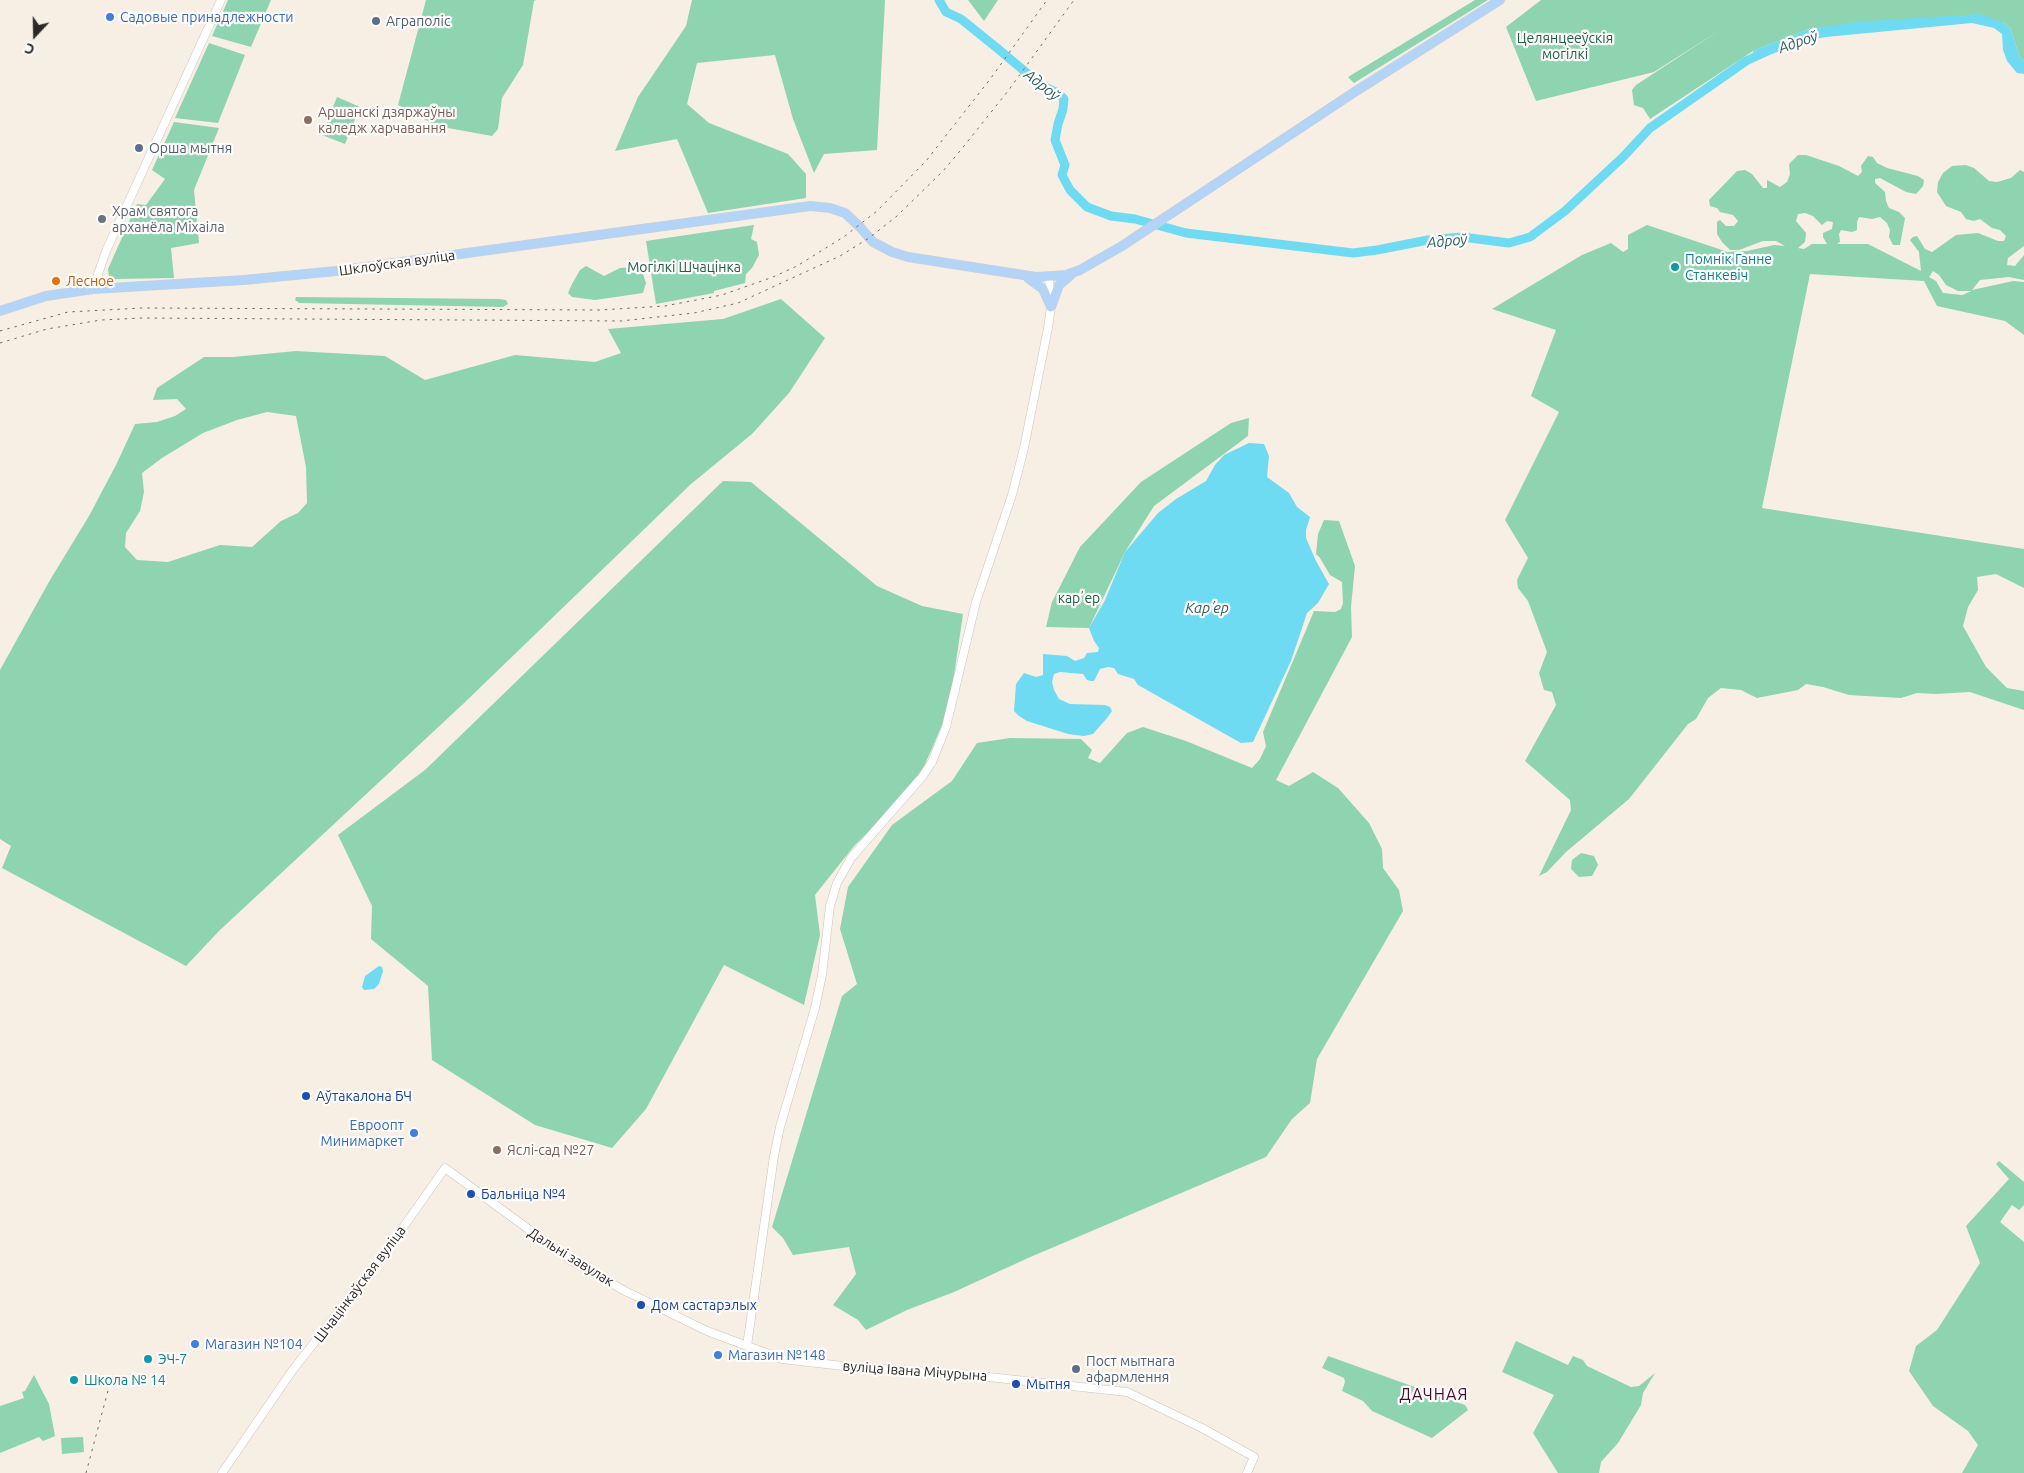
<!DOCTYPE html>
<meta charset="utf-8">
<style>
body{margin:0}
#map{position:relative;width:2024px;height:1473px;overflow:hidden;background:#f7eee4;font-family:Ubuntu,sans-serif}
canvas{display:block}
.north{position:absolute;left:10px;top:10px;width:50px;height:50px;-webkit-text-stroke:4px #fefcfa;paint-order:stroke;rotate:201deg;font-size:14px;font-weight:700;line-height:20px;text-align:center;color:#2c2925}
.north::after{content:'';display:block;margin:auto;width:18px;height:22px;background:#2c2925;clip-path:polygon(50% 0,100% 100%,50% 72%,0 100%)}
</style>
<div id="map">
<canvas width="2024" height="1473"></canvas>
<div class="north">С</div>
</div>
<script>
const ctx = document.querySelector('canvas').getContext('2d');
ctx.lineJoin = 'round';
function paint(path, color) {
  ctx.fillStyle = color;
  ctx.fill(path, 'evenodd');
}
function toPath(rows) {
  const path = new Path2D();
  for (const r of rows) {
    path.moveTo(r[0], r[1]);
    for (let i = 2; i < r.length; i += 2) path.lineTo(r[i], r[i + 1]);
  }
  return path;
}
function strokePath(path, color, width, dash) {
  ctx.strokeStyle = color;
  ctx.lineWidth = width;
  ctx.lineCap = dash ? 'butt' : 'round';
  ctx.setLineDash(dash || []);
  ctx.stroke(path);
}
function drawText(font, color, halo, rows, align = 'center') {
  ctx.font = font + ' Ubuntu,sans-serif';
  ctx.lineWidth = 4.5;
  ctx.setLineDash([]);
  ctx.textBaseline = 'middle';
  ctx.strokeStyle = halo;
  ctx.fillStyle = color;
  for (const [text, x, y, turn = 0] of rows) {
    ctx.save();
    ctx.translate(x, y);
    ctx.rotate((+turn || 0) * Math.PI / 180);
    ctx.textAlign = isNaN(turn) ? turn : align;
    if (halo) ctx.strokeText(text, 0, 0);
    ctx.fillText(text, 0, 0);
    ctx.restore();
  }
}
const green = toPath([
 [228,0,271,0,251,47,212,36],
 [426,0,536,0,534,1,523,65,502,98,498,129,492,136,437,126,398,105],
 [692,0,885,0,877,150,824,154,814,173,793,119,775,55,697,63,687,104,709,123,788,154,806,174,806,198,708,213,677,139,615,151,638,97,686,26],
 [968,0,998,0,984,21],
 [1475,0,1488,0,1354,83,1348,77],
 [1541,0,2024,0,2024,61,2020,58,2010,28,2004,23,1891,20,1809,29,1753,51,1650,119,1643,108,1634,105,1632,90,1636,85,1720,30,1654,72,1536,101,1506,27],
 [209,43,245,55,218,123,175,118],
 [337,97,360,107,345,144,322,135],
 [174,122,219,128,194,190,199,243,171,248,174,278,115,279,109,277,108,269,137,204,146,205,165,179,152,170],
 [1798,155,1806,155,1839,166,1858,176,1862,172,1861,166,1868,156,1873,157,1877,163,1887,168,1918,176,1924,180,1923,186,1916,194,1906,192,1880,178,1875,179,1875,183,1885,192,1886,201,1889,208,1899,212,1905,218,1900,245,1893,245,1889,237,1890,230,1887,223,1880,217,1872,219,1859,217,1857,222,1857,230,1852,232,1841,230,1839,234,1840,242,1837,244,1868,244,1921,271,1919,252,1910,240,1913,237,1917,236,1925,249,1932,252,1956,235,1978,233,1998,241,2004,241,2006,236,2000,230,1992,228,1980,219,1974,221,1966,219,1961,212,1946,206,1937,192,1938,182,1943,173,1952,166,1966,165,1974,168,1989,181,1997,182,2011,178,2020,170,2024,172,2024,246,2008,258,2007,265,2015,266,2024,255,2024,280,2009,277,1980,280,1972,290,2013,281,2024,282,2024,335,2005,321,1937,306,1924,281,1810,274,1762,508,2024,549,2024,588,1996,574,1977,577,1978,590,1968,607,1963,626,1986,667,2007,688,2024,691,2024,710,1970,692,1936,694,1917,693,1901,698,1849,695,1823,687,1806,684,1798,690,1757,698,1741,690,1721,688,1708,698,1696,719,1688,724,1629,799,1566,852,1547,872,1539,876,1571,810,1570,800,1525,761,1556,705,1552,692,1544,690,1539,673,1547,652,1528,601,1518,588,1517,580,1528,558,1505,520,1559,412,1531,396,1556,330,1492,309,1582,255,1611,243,1623,252,1628,249,1628,235,1647,225,1728,252,1747,251,1774,245,1785,246,1776,241,1763,241,1739,250,1730,250,1722,242,1717,234,1717,222,1720,220,1726,226,1734,226,1738,221,1733,215,1720,212,1717,208,1710,206,1709,200,1737,171,1745,170,1752,174,1763,188,1767,188,1767,180,1780,187,1787,182,1790,174,1789,164],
 [1805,213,1813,216,1822,225,1827,221,1833,222,1832,229,1823,233,1823,237,1827,244,1812,244,1804,249,1798,248,1805,242,1806,233,1796,221,1798,214],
 [1933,271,1939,275,1946,285,1958,291,1972,291,1962,295,1943,293,1936,281,1929,277],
 [754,225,751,239,757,242,759,255,752,268,746,274,745,283,714,291,714,293,656,304,646,241],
 [586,266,604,276,620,268,636,267,642,271,646,283,643,293,595,300,572,297,568,293,572,284,580,270],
 [296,297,499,299,506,300,508,304,503,307,299,303,295,300],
 [781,299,825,338,789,393,752,434,691,484,462,705,219,931,186,966,2,868,11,846,0,839,0,670,50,580,89,516,116,465,135,424,157,422,175,416,186,409,177,399,153,400,157,388,204,357,233,357,296,351,385,356,425,380,515,355,595,362,621,353,608,329,723,319],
 [267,412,296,416,306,467,307,503,298,513,281,521,252,547,220,545,168,562,137,560,125,547,126,533,140,511,144,492,142,473,162,458,203,433,237,420],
 [1249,418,1248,436,1154,506,1125,552,1089,628,1046,627,1052,602,1080,547,1141,482,1231,423],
 [723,481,751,482,877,586,922,606,963,614,949,709,916,785,854,846,815,895,820,935,804,1005,724,965,646,1109,612,1148,535,1125,432,1060,428,986,371,939,372,906,338,835,425,770],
 [1324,520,1339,521,1355,566,1351,607,1352,637,1276,780,1289,786,1313,772,1338,788,1369,823,1382,849,1383,868,1399,890,1403,911,1317,1059,1310,1103,1292,1119,1266,1157,1028,1258,954,1292,907,1310,866,1330,858,1320,833,1305,856,1274,849,1247,793,1255,783,1238,772,1227,842,996,857,984,840,929,848,887,892,825,952,781,977,743,1010,738,1081,739,1092,750,1088,758,1100,763,1127,733,1143,727,1186,741,1252,768,1260,759,1266,746,1263,732,1314,611,1335,612,1341,609,1343,603,1342,582,1330,575,1320,558,1316,554,1318,534],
 [1581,853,1594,856,1598,865,1592,876,1579,877,1571,869,1572,860],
 [1999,1161,2024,1182,2024,1205,2019,1210,2012,1205,2000,1222,2024,1242,2024,1473,1962,1473,1978,1445,1968,1431,1933,1406,1909,1371,1916,1346,1937,1330,1980,1263,1966,1226,2009,1179,1996,1164],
 [1516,1341,1568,1365,1573,1356,1583,1360,1587,1366,1631,1387,1639,1386,1655,1373,1643,1393,1641,1405,1618,1443,1601,1462,1599,1473,1558,1473,1533,1433,1554,1395,1502,1372],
 [1328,1356,1465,1405,1468,1410,1432,1438,1372,1411,1363,1401,1342,1391,1345,1382,1344,1378,1322,1368],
 [34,1375,49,1404,55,1436,43,1441,39,1437,0,1453,0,1406,24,1398,22,1392,25,1391],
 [83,1437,84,1452,62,1454,61,1438]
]);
const water = toPath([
 [1980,14,2004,23,2010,28,2020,58,2024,61,2024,74,2017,73,2007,61,2003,50,2002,34,1994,28,1972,23,1826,37,1804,41,1755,61,1753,51,1809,29,1857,22],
 [1249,443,1264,444,1269,456,1267,477,1289,493,1297,507,1310,517,1306,530,1306,538,1316,561,1329,584,1318,603,1307,613,1291,661,1253,742,1241,743,1138,685,1134,679,1118,674,1114,668,1108,667,1100,669,1094,681,1091,681,1087,680,1083,674,1060,672,1054,674,1052,682,1054,690,1059,699,1070,704,1105,705,1110,707,1112,711,1107,718,1093,734,1084,736,1068,734,1027,721,1019,716,1014,711,1016,684,1024,673,1036,677,1043,675,1043,654,1067,656,1075,661,1084,658,1087,653,1098,652,1099,648,1094,641,1089,628,1105,600,1125,552,1158,513,1176,499,1206,481,1215,465,1224,455],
 [379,966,382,967,383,971,379,984,374,989,364,990,362,987,365,976]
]);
const river = toPath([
 [939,0,946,12,961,19,997,48,1041,85,1058,93,1064,99,1063,109,1058,124,1055,140,1065,165,1062,175,1070,190,1087,207,1111,216,1135,219,1186,233,1353,253,1377,250,1428,240,1462,237,1509,243,1530,237,1565,211,1623,157,1650,128,1746,61,1763,53]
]);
const secondary = toPath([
 [93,289,106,251,221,0],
 [747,1346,774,1156,780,1127,815,1008,822,975,830,906,837,883,851,858,922,777,932,762,946,727,976,602,1012,495,1024,448,1048,328,1051,307,1049,277],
 [222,1473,292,1371,390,1246,445,1168,572,1261,625,1291,707,1331,782,1359,843,1366,961,1374,1127,1392,1202,1428,1254,1457,1247,1473]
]);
const primary = toPath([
 [1028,278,1043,289,1051,307],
 [1051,307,1059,285,1070,276],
 [0,311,46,296,93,289,244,280,336,271,810,206,830,208,845,213,859,226,873,242,892,252,908,257,1036,277,1066,275,1080,270,1122,246,1353,93,1500,0]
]);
const rail = toPath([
 [0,331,68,312,142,308,600,310,665,306,722,295,773,277,797,266,845,236,877,211,926,161,991,78,1047,0],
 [0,343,47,329,101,320,142,318,621,321,694,313,738,303,840,256,869,238,897,216,943,171,960,151,1008,91,1074,0],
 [86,1473,113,1372]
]);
const markers = [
 [110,17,5,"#3f7fe0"],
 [376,21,5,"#5c6f8a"],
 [308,120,5,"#8d6e63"],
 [139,148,5,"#5c6f8a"],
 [102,219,5,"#6b7280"],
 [1675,267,5,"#0f9aa8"],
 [56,281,5,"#e8710a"],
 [306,1096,5,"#1a4fb4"],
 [414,1133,5,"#3f7fe0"],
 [497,1150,5,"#8d6e63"],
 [471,1194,5,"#1a4fb4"],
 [641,1305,5,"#1a4fb4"],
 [195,1344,5,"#3f7fe0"],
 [718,1355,5,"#3f7fe0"],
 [148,1359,5,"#0f9aa8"],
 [1076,1369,5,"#5c6f8a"],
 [74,1380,5,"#0f9aa8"],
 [1016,1384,5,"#1a4fb4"]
];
const shopNames = [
 ["Садовые принадлежности",120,17],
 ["Евроопт",404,1125,"right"],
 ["Минимаркет",404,1141,"right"],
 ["Магазин №104",205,1344],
 ["Магазин №148",728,1355]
];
const serviceNames = [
 ["Аграполіс",386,21],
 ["Орша мытня",149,148],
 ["Пост мытнага",1086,1361],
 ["афармлення",1086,1377]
];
const parkNames = [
 ["Целянцееўскія",1565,38],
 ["могілкі",1565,54],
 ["Могілкі Шчацінка",684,267],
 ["карʼер",1079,598]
];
const educationNames = [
 ["Аршанскі дзяржаўны",318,112],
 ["каледж харчавання",318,128],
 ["Яслі-сад №27",507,1150]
];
const worshipNames = [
 ["Храм святога",112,211],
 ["арханёла Міхаіла",112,227]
];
const cultureNames = [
 ["Помнік Ганне",1685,259],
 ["Станкевіч",1685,275],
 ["ЭЧ-7",158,1359],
 ["Школа № 14",84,1380]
];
const streetNames = [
 ["Шклоўская вуліца",397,263,-8],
 ["Дальні завулак",571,1257,32],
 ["Шчацінкаўская вуліца",360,1284,-53],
 ["вуліца Івана Мічурына",915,1371,4]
];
const foodNames = [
 ["Лесное",66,281]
];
const transitNames = [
 ["Аўтакалона БЧ",316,1096],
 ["Бальніца №4",481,1194],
 ["Дом састарэлых",651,1305],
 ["Мытня",1026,1384]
];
const waterNames = [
 ["Адроў",1798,42,-19],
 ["Адроў",1042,85,38],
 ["Адроў",1447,241,-5],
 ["Карʼер",1207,608]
];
const quarterNames = [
 ["ДАЧНАЯ",1434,1395]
];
paint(green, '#8ed4b0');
paint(water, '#6edbf3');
strokePath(river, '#6edbf3', 9);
strokePath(secondary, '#ccc3ba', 9);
strokePath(primary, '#d1d0cf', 10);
strokePath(secondary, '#fff', 8);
strokePath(primary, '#b3d4f7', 9);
strokePath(rail, '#726d67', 1, [2.5, 5]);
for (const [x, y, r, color] of markers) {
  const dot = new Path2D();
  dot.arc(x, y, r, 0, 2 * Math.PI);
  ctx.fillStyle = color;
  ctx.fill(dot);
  strokePath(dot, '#fefcfa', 2);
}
drawText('14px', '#366cbe', '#fefcfa', shopNames, 'left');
drawText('14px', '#4e5e75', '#fefcfa', serviceNames, 'left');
drawText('14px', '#206144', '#fefcfa', parkNames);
drawText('14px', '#785e54', '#fefcfa', educationNames, 'left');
drawText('14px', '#5b616d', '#fefcfa', worshipNames, 'left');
drawText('14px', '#0d838f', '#fefcfa', cultureNames, 'left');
drawText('14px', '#2c2925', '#fefcfa', streetNames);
drawText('14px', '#c56008', '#fefcfa', foodNames, 'left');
drawText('14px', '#164399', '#fefcfa', transitNames, 'left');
drawText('italic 15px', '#2d5d67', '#fefcfa', waterNames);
ctx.letterSpacing = '1px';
drawText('16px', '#4d0b2b', '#fefcfa', quarterNames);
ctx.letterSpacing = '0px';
</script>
